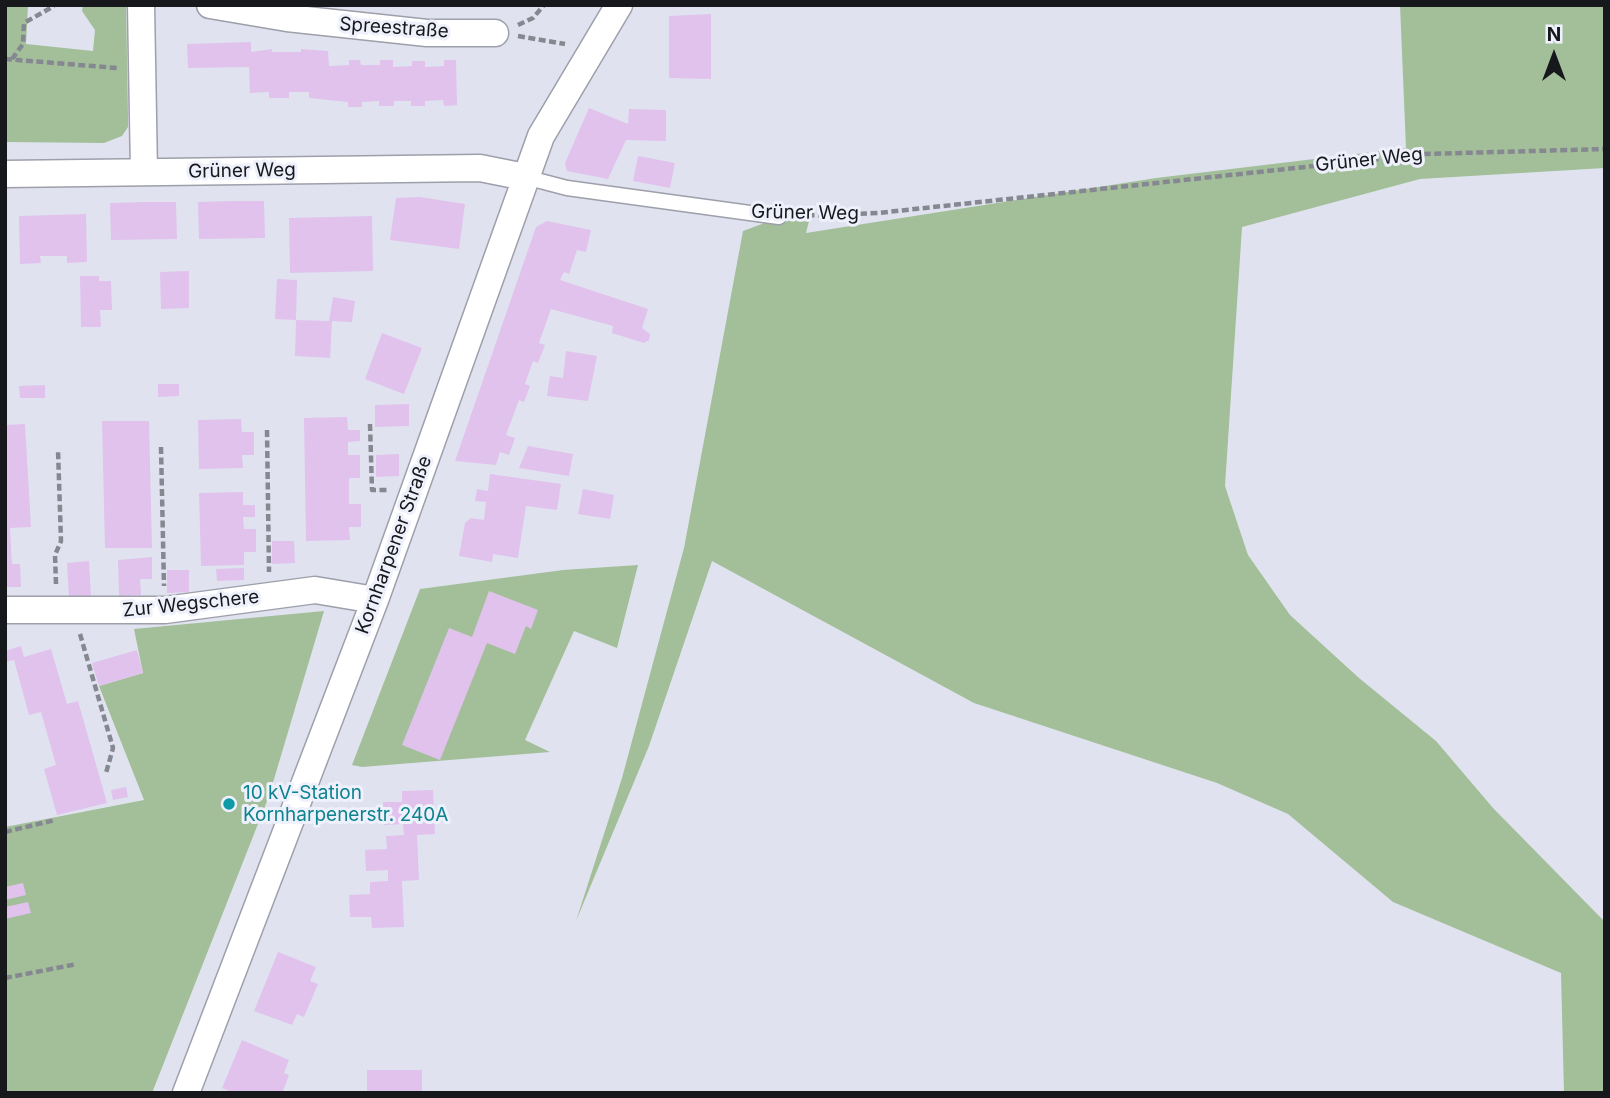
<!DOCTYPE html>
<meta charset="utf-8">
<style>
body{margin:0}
#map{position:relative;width:1610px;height:1098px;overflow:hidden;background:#e0e3ef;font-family:Inter,sans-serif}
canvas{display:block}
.frame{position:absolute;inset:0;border:7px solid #17181c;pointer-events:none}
.north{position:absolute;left:1519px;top:21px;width:70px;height:70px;-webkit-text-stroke:5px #eef0fc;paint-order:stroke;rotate:0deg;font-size:19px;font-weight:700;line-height:28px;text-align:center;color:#17181c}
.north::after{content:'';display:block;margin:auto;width:24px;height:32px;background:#17181c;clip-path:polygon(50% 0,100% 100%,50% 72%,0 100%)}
</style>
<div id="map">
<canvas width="1610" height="1098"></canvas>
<div class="frame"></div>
<div class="north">N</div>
</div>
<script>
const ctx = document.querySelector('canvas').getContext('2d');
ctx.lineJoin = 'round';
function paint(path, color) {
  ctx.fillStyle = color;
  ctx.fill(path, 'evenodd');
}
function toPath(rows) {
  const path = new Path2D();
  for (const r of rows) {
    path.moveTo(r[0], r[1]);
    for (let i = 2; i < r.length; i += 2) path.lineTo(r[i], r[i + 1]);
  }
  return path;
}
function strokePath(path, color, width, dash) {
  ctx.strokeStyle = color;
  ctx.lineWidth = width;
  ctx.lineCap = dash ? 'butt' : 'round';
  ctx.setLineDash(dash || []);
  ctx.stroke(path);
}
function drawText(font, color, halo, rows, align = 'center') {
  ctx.font = font + ' Inter,sans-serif';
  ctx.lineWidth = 6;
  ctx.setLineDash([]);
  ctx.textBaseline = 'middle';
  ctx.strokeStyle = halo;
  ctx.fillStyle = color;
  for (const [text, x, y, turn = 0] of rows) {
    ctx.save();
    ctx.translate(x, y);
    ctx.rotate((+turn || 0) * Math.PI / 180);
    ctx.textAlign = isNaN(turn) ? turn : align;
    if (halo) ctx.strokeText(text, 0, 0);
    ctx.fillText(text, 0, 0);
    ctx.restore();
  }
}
const green = toPath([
 [5,5,28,5,26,44,93,51,95,30,82,11,83,5,126,5,128,115,128,127,122,136,104,143,5,142],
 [1400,5,1605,5,1605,168,1420,179,1242,227,1225,486,1248,555,1290,615,1359,678,1436,741,1493,808,1605,922,1605,1093,1564,1093,1561,973,1393,902,1288,814,1217,783,974,703,712,561,649,746,576,921,622,778,684,548,743,231,813,205,806,233,1156,178,1406,148],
 [638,565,617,648,574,631,525,740,550,752,362,767,352,765,420,589,563,570],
 [324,611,269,796,152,1093,5,1093,5,827,144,800,99,686,143,673,134,629]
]);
const building = toPath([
 [711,14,711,79,669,78,669,16],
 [251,42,251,52,272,49,272,52,301,52,301,49,328,51,329,66,349,65,349,60,360,60,361,65,380,65,380,60,393,60,393,67,412,66,412,61,425,61,425,67,444,66,444,60,456,60,457,105,444,106,443,100,425,101,425,106,411,106,411,101,394,101,394,106,379,106,379,101,362,102,362,107,348,107,348,102,309,98,309,92,289,92,289,98,269,98,269,92,250,93,249,67,188,68,187,44],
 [589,108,628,124,629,109,666,110,666,141,626,140,608,179,567,171,565,163],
 [638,156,675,163,670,188,633,181],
 [420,197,465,204,459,249,390,240,396,198],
 [232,201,264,201,265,238,199,239,198,202],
 [144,202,176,202,177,239,111,240,110,203],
 [86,214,87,262,67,263,67,256,40,256,41,263,20,264,19,216],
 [372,216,373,271,290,273,289,218],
 [547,221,591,230,586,252,577,250,569,274,564,272,560,280,648,309,642,328,650,334,649,340,644,343,612,333,613,326,551,309,539,343,545,345,538,363,533,361,525,384,530,386,524,402,519,400,506,435,515,438,509,455,500,452,496,465,455,461,536,227],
 [189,271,189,308,161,309,160,272],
 [80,276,99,276,99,281,111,281,112,310,100,310,101,327,81,327],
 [277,279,297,280,296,320,275,319],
 [333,297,355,301,352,322,332,321,330,358,295,356,296,320,329,321],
 [382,333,422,348,404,394,365,379],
 [566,351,597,356,588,401,547,396,550,376,563,378],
 [158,384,179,384,179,396,158,397],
 [45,385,45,398,20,398,19,386],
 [409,404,409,426,375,427,375,405],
 [347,417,348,430,360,430,360,441,348,442,348,455,360,455,360,478,349,478,349,504,361,504,361,527,349,527,350,540,306,541,304,418],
 [241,419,242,432,254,432,254,455,242,455,243,468,199,469,198,420],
 [102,421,149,421,152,548,105,548],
 [25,424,31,527,10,528,12,564,20,564,21,587,5,587,5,425],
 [528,446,573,454,569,476,519,468],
 [399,454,399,476,376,477,376,455],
 [490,474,561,484,557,510,526,506,518,558,493,554,492,562,459,556,465,523,471,518,484,520,486,502,475,501,477,489,488,491],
 [583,489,614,495,610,519,578,514],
 [243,492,243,505,255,505,255,517,243,517,244,529,256,529,256,552,244,552,244,565,201,566,199,493],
 [272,541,294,541,295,563,272,564],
 [152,557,152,579,140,579,141,595,119,596,118,560],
 [89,561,91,597,69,598,67,563],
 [244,568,244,580,217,581,216,569],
 [167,570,189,570,189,592,167,593],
 [489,591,538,610,531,629,526,626,515,654,487,643,440,760,402,745,449,628,472,637],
 [21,646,24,657,51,649,67,704,78,701,107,803,57,815,44,769,56,765,41,712,29,715,14,660,5,662,5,651],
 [137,650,143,673,99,686,92,663],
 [126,787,128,797,113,800,111,790],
 [433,790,435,834,417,835,419,880,402,881,404,927,372,928,371,917,350,917,349,895,370,894,370,882,388,881,388,870,366,871,365,850,387,849,386,836,404,835,403,824,384,825,383,802,402,802,402,791],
 [232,796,236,809,226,812,222,798],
 [23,883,26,895,5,900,5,887],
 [28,902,31,913,5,919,5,907],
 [278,952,316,967,310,981,318,984,304,1017,297,1014,292,1025,254,1011],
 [242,1040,289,1060,284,1073,289,1075,283,1091,234,1093,222,1088],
 [367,1070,422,1070,422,1093,367,1093]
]);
const path = toPath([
 [518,25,533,18,544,5],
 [518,36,565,44],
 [5,59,117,68],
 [12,59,23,44,24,23,54,6],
 [797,216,878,213,1425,154,1605,149],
 [370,424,372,490,389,490],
 [267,430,269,572],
 [161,447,164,586],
 [56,584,55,555,61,541,58,450],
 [80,634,113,748,106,773],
 [5,832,55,820],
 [5,978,77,964]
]);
const lane = toPath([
 [525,177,567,188,779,217]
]);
const street = toPath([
 [141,5,144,172],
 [210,5,287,18,427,33,495,33],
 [5,174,480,168,525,177],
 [5,610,165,610,315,590,375,600],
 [186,1093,375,600,541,136,619,5]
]);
const markers = [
 [229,804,7,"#0f9aa8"]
];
const streetNames = [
 ["Spreestraße",394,28,4],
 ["Grüner Weg",1369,160,-6],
 ["Grüner Weg",242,171,-1],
 ["Grüner Weg",805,213,1],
 ["Kornharpener Straße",394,545,-70],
 ["Zur Wegschere",191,604,-6]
];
const cultureNames = [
 ["10 kV-Station",243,793],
 ["Kornharpenerstr. 240A",243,815]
];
paint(green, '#a2bf99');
paint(building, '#e0c2ed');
strokePath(lane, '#9d9faa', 17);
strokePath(street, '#9d9faa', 29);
strokePath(path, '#868891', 4.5, [7, 3.5]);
strokePath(lane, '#fff', 14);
strokePath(street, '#fff', 26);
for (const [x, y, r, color] of markers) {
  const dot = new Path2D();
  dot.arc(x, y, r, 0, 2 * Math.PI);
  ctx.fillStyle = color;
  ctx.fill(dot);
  strokePath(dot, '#eef0fc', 2.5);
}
drawText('19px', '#17181c', '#eef0fc', streetNames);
drawText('19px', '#0d838f', '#eef0fc', cultureNames, 'left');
</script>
